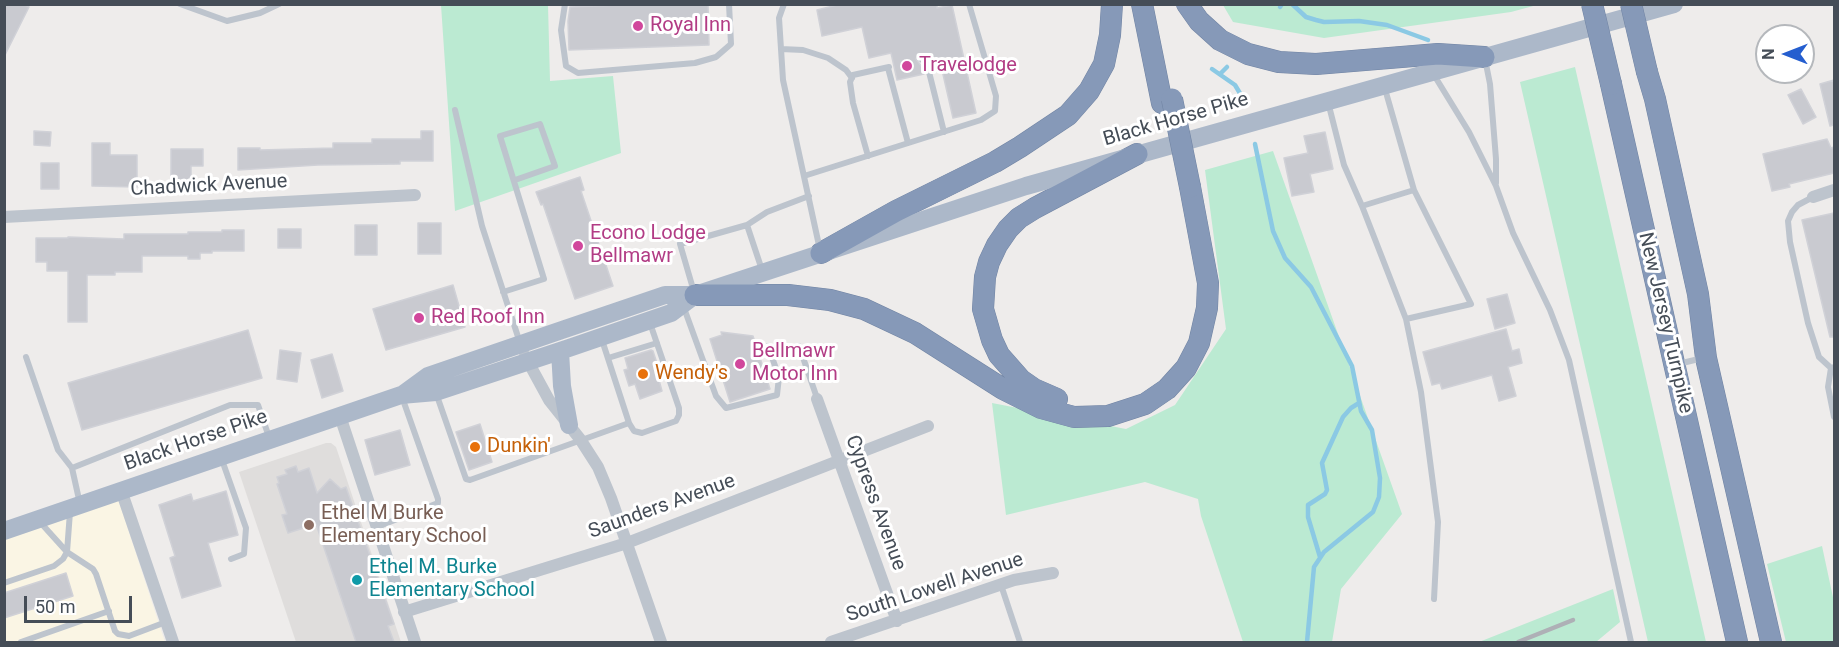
<!DOCTYPE html>
<style>
body{margin:0}
#map{position:relative;width:1839px;height:647px;overflow:hidden;background:#eeeceb;font-family:Roboto,sans-serif}
canvas{display:block}
.frame{position:absolute;inset:0;border:6px solid #454d57;pointer-events:none}
.north{position:absolute;left:1755px;top:24px;width:60px;height:60px;box-sizing:border-box;background:#fff;border:2px solid #b5b8bc;border-radius:50%;rotate:270deg;font-size:16px;font-weight:700;line-height:24px;text-align:center;color:#454d57}
.north::after{content:'';display:block;margin:auto;width:21px;height:27px;background:#255ecf;clip-path:polygon(50% 0,100% 100%,50% 72%,0 100%)}
.scale{position:absolute;left:24px;top:596px;width:108px;height:27px;box-sizing:border-box;border:3px solid #454d57;border-top:0;padding-left:8px;font-size:18px;line-height:21px;white-space:nowrap;color:#454d57;-webkit-text-stroke:4px #fff;paint-order:stroke}
</style>
<div id="map">
<canvas width="1839" height="647"></canvas>
<div class="frame"></div>
<div class="north">N</div>
<div class="scale">50 m</div>
</div>
<script>
const ctx = document.querySelector('canvas').getContext('2d');
ctx.lineJoin = 'round';
function paint(path, color) {
  ctx.fillStyle = color;
  ctx.fill(path, 'evenodd');
}
function toPath(rows) {
  const path = new Path2D();
  for (const r of rows) {
    path.moveTo(r[0], r[1]);
    for (let i = 2; i < r.length; i += 2) path.lineTo(r[i], r[i + 1]);
  }
  return path;
}
function strokePath(path, color, width, dash) {
  ctx.strokeStyle = color;
  ctx.lineWidth = width;
  ctx.lineCap = dash ? 'butt' : 'round';
  ctx.setLineDash(dash || []);
  ctx.stroke(path);
}
function drawText(font, color, halo, rows, align = 'center') {
  ctx.font = font + ' Roboto,sans-serif';
  ctx.lineWidth = 6;
  ctx.setLineDash([]);
  ctx.textBaseline = 'middle';
  ctx.strokeStyle = halo;
  ctx.fillStyle = color;
  for (const [text, x, y, turn = 0] of rows) {
    ctx.save();
    ctx.translate(x, y);
    ctx.rotate((+turn || 0) * Math.PI / 180);
    ctx.textAlign = isNaN(turn) ? turn : align;
    if (halo) ctx.strokeText(text, 0, 0);
    ctx.fillText(text, 0, 0);
    ctx.restore();
  }
}
const commercial = toPath([
 [118,499,165,642,5,642,4,538]
]);
const education = toPath([
 [326,443,331,443,336,447,401,642,296,642,239,472]
]);
const green = toPath([
 [441,5,548,5,550,81,613,76,621,153,455,211],
 [1223,5,1537,5,1511,12,1324,38,1233,22],
 [1575,67,1706,642,1648,642,1520,82],
 [1273,151,1402,514,1341,589,1332,642,1243,642,1201,516,1198,499,1145,482,1006,515,992,403,1126,429,1175,405,1226,329,1205,170],
 [1822,546,1834,602,1834,642,1786,642,1767,564],
 [1613,589,1620,622,1596,642,1479,642]
]);
const stream = toPath([
 [1292,4,1306,17,1316,20,1324,22,1359,21,1387,25,1428,40],
 [1280,7,1282,4],
 [1212,69,1235,85,1244,100],
 [1220,74,1227,67],
 [1255,144,1273,231,1285,258,1311,287,1352,366,1361,411,1372,430,1380,478,1379,497,1373,512,1324,552,1314,567,1307,642],
 [1320,557,1308,517,1308,505,1325,494,1327,490,1322,463,1343,417,1351,408,1359,403]
]);
const building = toPath([
 [4,4,23,4,29,7,4,57,4,4],
 [641,4,708,4,709,45,569,50,568,21,570,7,641,4],
 [841,4,937,4,937,8,952,5,976,113,953,118,942,70,934,71,932,62,924,55,919,54,916,59,922,67,924,74,897,80,891,53,869,58,862,27,822,36,817,10,841,4],
 [1834,80,1834,125,1830,126,1820,84,1834,80],
 [1801,89,1816,117,1803,124,1788,95,1801,89],
 [34,131,51,132,50,146,34,145,34,131],
 [421,131,433,131,433,161,400,161,400,164,318,165,238,170,238,148,260,148,260,150,333,148,333,143,372,143,372,139,421,139,421,131],
 [1325,132,1333,169,1310,174,1314,192,1292,196,1284,158,1308,153,1304,136,1325,132],
 [1827,139,1831,148,1834,147,1834,173,1789,184,1790,187,1772,191,1763,154,1827,139],
 [92,143,110,143,110,155,137,155,137,187,92,186,92,143],
 [171,149,203,149,203,166,191,166,191,181,171,181,171,149],
 [41,163,59,163,59,189,41,189,41,163],
 [580,177,584,190,581,191,613,286,575,299,543,204,541,205,536,192,580,177],
 [1834,213,1834,337,1830,337,1802,220,1834,213],
 [418,223,441,223,441,254,418,254,418,223],
 [355,225,377,225,377,255,355,255,355,225],
 [278,229,301,229,301,248,278,248,278,229],
 [222,230,244,230,244,251,212,251,212,253,200,253,200,259,188,259,188,256,142,256,142,272,115,272,115,275,87,275,87,322,68,322,68,271,47,271,47,262,36,262,36,238,68,238,68,237,124,239,124,234,188,234,188,232,222,232,222,230],
 [453,285,465,327,386,350,373,309,453,285],
 [1507,294,1515,323,1495,329,1487,299,1507,294],
 [1506,329,1512,351,1519,349,1522,363,1508,367,1516,396,1499,401,1492,375,1442,389,1440,383,1432,385,1423,352,1506,329],
 [248,330,262,378,82,430,68,383,248,330],
 [721,332,753,336,770,389,730,402,710,339,722,335,721,332],
 [280,350,301,353,297,382,277,379,280,350],
 [651,350,653,351,662,379,659,380,662,391,640,399,635,384,629,386,624,370,628,369,625,358,651,350],
 [332,354,343,391,322,398,311,360,332,354],
 [480,424,492,462,469,470,456,432,480,424],
 [400,430,410,465,375,475,365,440,400,430],
 [296,466,298,472,309,468,317,493,330,479,341,489,346,487,394,624,388,626,394,642,356,642,316,524,288,533,282,515,287,514,277,484,279,483,277,477,287,474,285,470,296,466],
 [226,491,238,535,208,543,221,586,182,598,170,558,175,556,159,505,191,494,193,501,226,491],
 [66,573,73,596,4,618,4,593,66,573]
]);
const service = toPath([
 [180,4,227,21,260,13,279,4],
 [565,4,561,30,566,66,578,73,695,63,716,57,731,44,729,4],
 [784,4,779,18,783,80,820,250],
 [781,49,803,50,828,58,846,70,852,78],
 [921,59,927,64,944,132],
 [1485,59,1490,84,1496,159,1496,183],
 [888,68,908,143],
 [1434,75,1469,132,1496,186,1513,233,1550,310,1569,360,1631,642],
 [1328,102,1344,165,1362,206,1414,190,1385,89],
 [455,110,482,226,520,343],
 [868,156,853,103,850,82,853,75,889,67],
 [804,176,981,120,995,111,996,96,969,4],
 [1414,190,1471,304,1406,319,1421,392,1438,522,1434,599],
 [1813,197,1798,205,1792,212,1788,221,1790,242,1808,323,1819,357,1831,368,1834,367],
 [1362,206,1406,319],
 [747,225,767,212,809,196],
 [503,292,544,279,500,136,540,124,555,166,515,180],
 [694,292,680,244,747,225,762,270],
 [684,308,716,396,726,408,777,395,779,377,768,346],
 [602,340,629,423,634,431,642,433,676,421,679,415,679,408,650,323],
 [799,346,817,398],
 [26,357,58,450,72,468],
 [608,358,657,343],
 [1678,364,1703,358],
 [1831,368,1828,387,1834,417],
 [436,393,466,479,470,480,629,423],
 [222,460,246,528,244,554,231,559],
 [80,504,72,468,230,405,258,405,269,437],
 [40,522,67,552,70,512],
 [377,527,438,503,438,499,402,397],
 [4,583,54,566,63,559,67,552,93,569,96,574,115,631,118,634,129,636,166,622],
 [1001,585,1020,642],
 [21,642,109,611]
]);
const minor = toPath([
 [1813,197,1834,190],
 [4,217,415,195],
 [525,356,549,400,580,439,598,467,611,498,661,642],
 [817,399,897,621],
 [340,416,415,642],
 [121,490,173,642],
 [404,612,627,543,928,426],
 [831,642,1014,580,1053,573]
]);
const primary = toPath([
 [560,351,562,386,569,425],
 [402,395,428,376,562,330,665,295,695,295],
 [4,531,401,395,436,392,569,348,671,313,695,295,1026,186,1674,4]
]);
const motorway = toPath([
 [1142,4,1162,103],
 [1187,4,1199,21,1220,40,1248,54,1279,62,1316,64,1438,54,1484,57],
 [1647,72,1655,99,1698,294,1706,358,1771,642],
 [1611,84,1737,642],
 [821,253,896,211,995,162,1020,147,1068,115,1089,91,1104,64,1110,35,1112,4],
 [695,295,788,295,830,300,864,309,915,333,1003,389,1041,408,1074,417,1108,416,1145,404,1167,389,1186,368,1199,343,1207,308,1208,283,1190,187],
 [1057,399,1034,389,1021,380,999,355,992,340,983,309,985,277,989,262,997,245,1008,229,1019,218,1035,208,1137,154]
]);
const rail = toPath([
 [1518,642,1573,620]
]);
const motorwayBridge = toPath([
 [1592,4,1611,84],
 [1631,4,1647,72],
 [1172,99,1190,187]
]);
const markers = [
 [638,26,6,"#d1479c"],
 [907,66,6,"#d1479c"],
 [578,246,6,"#d1479c"],
 [419,318,6,"#d1479c"],
 [740,364,6,"#d1479c"],
 [643,374,6,"#e8710a"],
 [475,447,6,"#e8710a"],
 [309,525,6,"#8d6e63"],
 [357,580,6,"#0f9aa8"]
];
const hotelNames = [
 ["Royal Inn",650,26],
 ["Travelodge",919,66],
 ["Econo Lodge",590,234],
 ["Bellmawr",590,257],
 ["Red Roof Inn",431,318],
 ["Bellmawr",752,352],
 ["Motor Inn",752,375]
];
const streetNames = [
 ["Black Horse Pike",1176,120,-16],
 ["Chadwick Avenue",209,186,-3],
 ["New Jersey Turnpike",1665,323,77],
 ["Black Horse Pike",196,441,-19],
 ["Cypress Avenue",875,503,70],
 ["Saunders Avenue",662,507,-20],
 ["South Lowell Avenue",935,588,-18]
];
const foodNames = [
 ["Wendy's",655,374],
 ["Dunkin'",487,447]
];
const educationNames = [
 ["Ethel M Burke",321,514],
 ["Elementary School",321,537]
];
const cultureNames = [
 ["Ethel M. Burke",369,568],
 ["Elementary School",369,591]
];
paint(commercial, '#faf5e4');
paint(education, '#dfdddc');
paint(green, '#bbead2');
strokePath(stream, '#8bc9e4', 4.5);
paint(building, '#c9cad0');
strokePath(building, '#d0d1d7', 1.5);
strokePath(motorway, '#7184a3', 22);
strokePath(service, '#bdc4cd', 6);
strokePath(minor, '#bdc4cd', 12);
strokePath(primary, '#acb8c9', 18);
strokePath(motorway, '#8699b8', 21);
strokePath(rail, '#aeb0b6', 4.5);
strokePath(motorwayBridge, '#7184a3', 22, []);
strokePath(motorwayBridge, '#8699b8', 21);
for (const [x, y, r, color] of markers) {
  const dot = new Path2D();
  dot.arc(x, y, r, 0, 2 * Math.PI);
  ctx.fillStyle = color;
  ctx.fill(dot);
  strokePath(dot, '#fff', 2);
}
drawText('20px', '#b23c85', '#fff', hotelNames, 'left');
drawText('20px', '#454d57', '#fff', streetNames);
drawText('20px', '#c56008', '#fff', foodNames, 'left');
drawText('20px', '#785e54', '#fff', educationNames, 'left');
drawText('20px', '#0d838f', '#fff', cultureNames, 'left');
</script>
